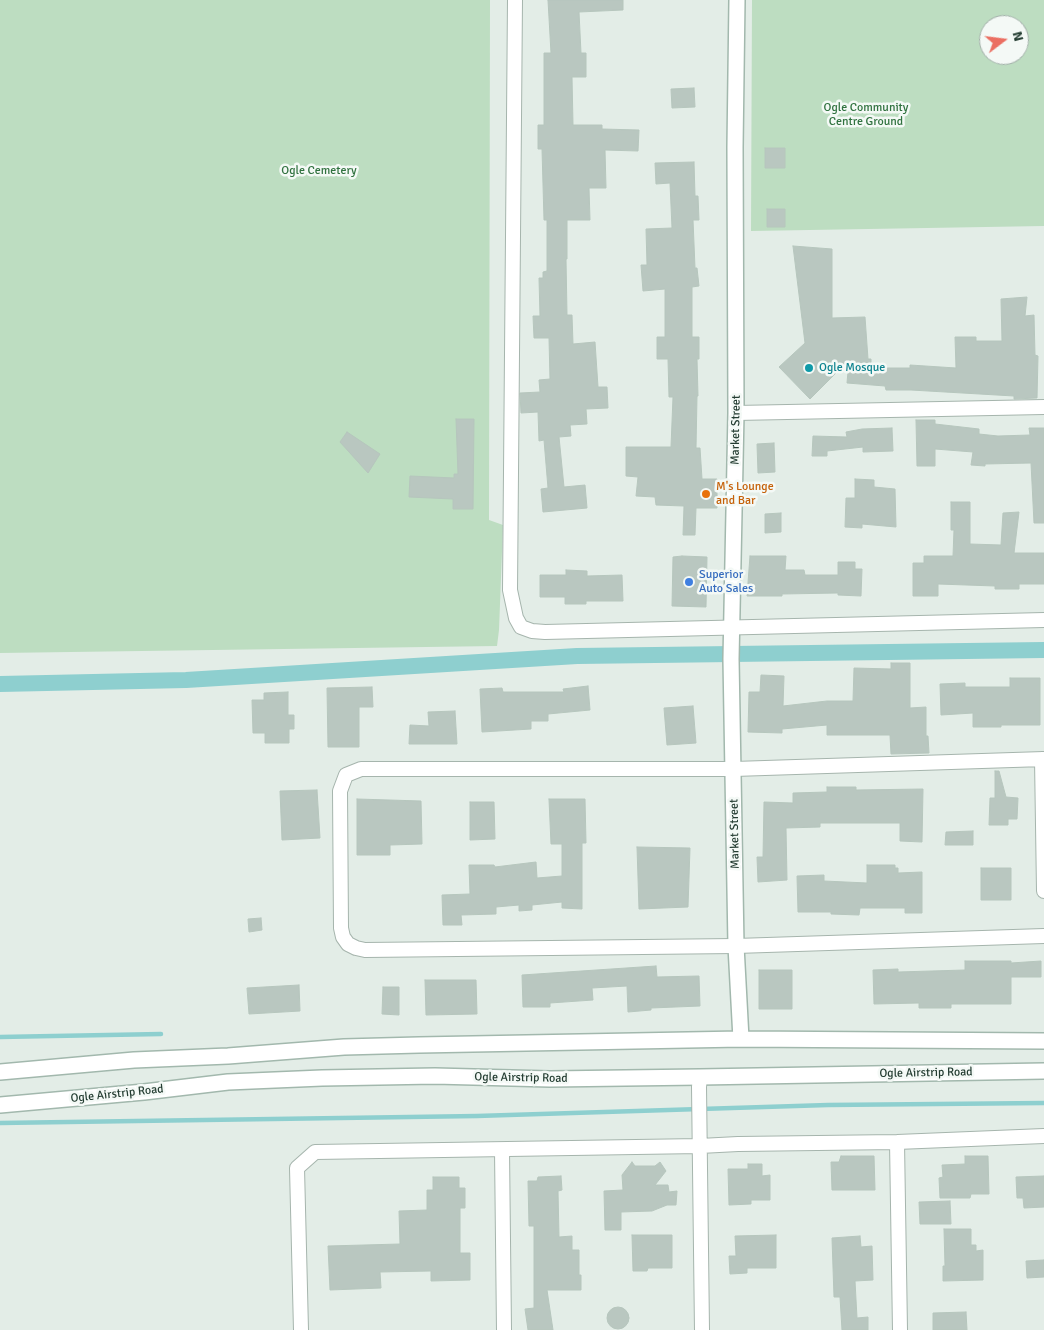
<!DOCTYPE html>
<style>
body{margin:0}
#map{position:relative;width:1044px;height:1330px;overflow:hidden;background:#e3ede7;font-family:Signika,sans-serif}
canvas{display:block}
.north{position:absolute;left:979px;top:15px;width:50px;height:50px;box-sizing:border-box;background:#f4f9f6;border:1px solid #a1aea8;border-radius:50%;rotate:75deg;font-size:14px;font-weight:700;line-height:20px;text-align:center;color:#243d32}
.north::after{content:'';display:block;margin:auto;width:18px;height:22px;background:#eb6f62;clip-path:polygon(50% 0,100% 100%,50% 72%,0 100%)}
</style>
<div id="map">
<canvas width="1044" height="1330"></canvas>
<div class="north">N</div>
</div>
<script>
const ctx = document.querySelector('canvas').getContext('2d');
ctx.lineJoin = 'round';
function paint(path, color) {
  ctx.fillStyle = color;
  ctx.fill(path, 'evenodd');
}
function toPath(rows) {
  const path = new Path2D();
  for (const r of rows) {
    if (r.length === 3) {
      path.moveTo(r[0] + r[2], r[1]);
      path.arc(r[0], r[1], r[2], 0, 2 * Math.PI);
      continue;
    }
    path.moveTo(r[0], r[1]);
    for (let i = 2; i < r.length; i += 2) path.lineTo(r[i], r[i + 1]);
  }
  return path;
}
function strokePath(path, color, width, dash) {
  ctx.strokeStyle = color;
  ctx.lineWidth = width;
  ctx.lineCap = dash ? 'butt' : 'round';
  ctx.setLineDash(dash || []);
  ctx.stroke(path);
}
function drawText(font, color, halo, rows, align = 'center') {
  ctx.font = font + ' Signika,sans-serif';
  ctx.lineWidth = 5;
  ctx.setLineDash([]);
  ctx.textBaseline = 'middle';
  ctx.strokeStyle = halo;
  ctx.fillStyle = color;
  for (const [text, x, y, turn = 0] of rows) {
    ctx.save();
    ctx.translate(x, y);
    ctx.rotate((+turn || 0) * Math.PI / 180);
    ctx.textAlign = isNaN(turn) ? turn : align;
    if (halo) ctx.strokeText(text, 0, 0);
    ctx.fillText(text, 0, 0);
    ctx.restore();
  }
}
const green = toPath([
 [0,0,490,0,489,520,503,525,499,630,497,646,0,653],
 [752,0,1044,0,1044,226,751,231],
 [989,25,1019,25,1019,55,989,55]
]);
const stream = toPath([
 [0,1037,161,1034],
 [0,1123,477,1116,828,1105,1044,1103]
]);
const canal = toPath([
 [0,684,186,680,577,656,1044,650]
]);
const building = toPath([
 [548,0,623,0,623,10,579,12,581,53,586,53,586,77,572,77,573,125,602,125,602,129,639,130,638,151,605,150,606,188,589,188,590,220,567,220,567,259,566,259,567,315,572,315,573,344,595,342,598,387,607,387,608,408,586,409,587,424,570,425,571,436,559,437,564,487,585,485,587,508,543,512,541,489,548,488,544,440,539,441,538,412,521,413,520,393,540,392,539,380,550,379,549,338,534,338,533,316,540,316,539,278,543,278,543,272,547,271,547,220,544,220,542,149,538,149,538,125,544,125,544,53,551,53,548,0],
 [694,88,695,107,672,108,671,89,694,88],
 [765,148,785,148,785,168,765,168,765,148],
 [694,162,695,196,698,196,699,220,693,220,695,268,697,268,699,286,692,287,692,337,699,337,699,359,697,359,698,396,697,396,696,448,700,448,702,479,717,479,717,508,696,508,695,535,683,535,684,506,656,505,655,497,636,496,638,477,626,476,626,447,671,447,673,397,669,397,668,359,657,359,657,337,665,337,665,289,643,291,641,265,647,265,646,229,672,228,670,183,656,184,655,163,694,162],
 [767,209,785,209,785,227,767,227,767,209],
 [793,246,832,249,832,318,865,317,868,359,871,359,871,368,910,368,910,365,956,368,955,337,976,337,976,341,1002,341,1001,299,1027,297,1025,316,1034,315,1035,355,1038,356,1037,398,1014,399,1014,396,911,390,886,390,885,386,847,383,849,360,810,399,779,367,805,343,793,246],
 [456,419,474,419,473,509,453,509,453,499,409,497,410,476,454,478,454,474,458,474,456,419],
 [916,420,935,420,935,424,979,429,979,434,998,436,1030,435,1029,428,1044,428,1044,523,1034,523,1031,463,985,464,985,466,971,465,973,452,935,449,935,466,917,466,916,420],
 [892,428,893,451,863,452,863,447,827,451,827,456,812,456,813,436,847,437,846,432,862,429,892,428],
 [347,432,380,454,368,473,340,442,347,432],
 [774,443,775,472,758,473,757,444,774,443],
 [855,479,874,480,874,487,895,489,896,527,862,524,862,528,845,527,846,498,855,498,855,479],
 [951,502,970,502,970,544,1001,545,1003,513,1019,512,1014,553,1044,553,1044,584,1019,584,1019,589,995,589,995,586,938,584,938,596,913,596,913,563,924,563,924,556,953,556,954,530,951,530,951,502],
 [781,513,781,532,765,533,765,514,781,513],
 [682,556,707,557,706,607,672,606,673,557,682,556],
 [750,556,786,556,785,570,804,570,805,575,838,575,838,562,855,562,855,569,862,569,861,596,838,595,838,593,782,594,782,596,747,596,750,556],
 [566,570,587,571,587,576,622,575,623,601,586,601,586,604,565,604,565,597,540,597,540,575,566,575,566,570],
 [891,663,910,663,910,708,926,707,926,736,928,736,929,753,891,754,890,735,827,735,827,725,782,729,782,733,748,732,749,692,760,692,761,675,784,676,783,706,827,701,853,701,854,668,891,669,891,663],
 [1010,678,1040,678,1040,725,1001,725,1001,727,973,727,973,713,941,715,940,684,965,683,965,687,1010,687,1010,678],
 [588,686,590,710,548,714,548,721,531,721,531,729,482,732,480,689,502,688,503,692,564,692,563,689,588,686],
 [372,687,373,707,359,707,359,747,328,747,327,688,372,687],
 [288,692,288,715,294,715,294,729,289,729,289,743,265,743,265,733,253,733,252,700,264,700,264,693,288,692],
 [693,706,696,743,667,745,664,708,693,706],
 [455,711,457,744,409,744,410,725,429,726,428,712,455,711],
 [995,771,999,771,1006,797,1018,798,1017,819,1008,819,1008,825,989,825,990,798,995,798,995,771],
 [827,787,856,787,856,790,923,789,922,842,900,841,900,823,820,823,820,827,786,828,787,880,758,882,757,857,763,857,764,802,793,803,793,793,827,792,827,787],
 [317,790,320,838,282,840,280,791,317,790],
 [357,799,421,801,422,844,390,845,390,855,357,855,357,799],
 [549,799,585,799,586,843,582,843,582,909,562,908,562,902,532,905,532,910,519,911,519,905,496,907,496,914,461,915,462,925,443,925,442,895,470,894,469,865,494,865,495,867,536,862,537,878,562,876,562,844,551,844,549,799],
 [470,802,494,802,495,839,470,840,470,802],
 [973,831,973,845,945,845,946,832,973,831],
 [637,847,690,848,688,907,639,909,637,847],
 [867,865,895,865,895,868,898,868,898,873,922,872,922,913,905,913,905,908,860,908,859,915,831,914,831,912,798,912,797,876,824,875,824,881,867,883,867,865],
 [981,868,1011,868,1011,900,981,900,981,868],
 [261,918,262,930,249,932,248,919,261,918],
 [965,961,1011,961,1011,963,1041,961,1041,977,1011,977,1011,1004,951,1004,951,1008,919,1008,919,1003,874,1004,873,970,898,969,898,972,965,970,965,961],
 [656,966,657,977,699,976,700,1006,651,1008,651,1010,628,1012,627,986,592,988,593,1000,550,1003,550,1007,523,1007,522,975,656,966],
 [759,970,792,970,792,1009,759,1009,759,970],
 [425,980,476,980,477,1014,426,1015,425,980],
 [299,985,300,1011,249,1014,247,988,299,985],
 [383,987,399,987,399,1015,382,1014,383,987],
 [841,1156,874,1156,875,1190,832,1190,831,1162,839,1162,841,1156],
 [965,1156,988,1156,989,1194,971,1194,970,1198,940,1198,939,1178,943,1177,942,1165,965,1164,965,1156],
 [632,1162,635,1166,655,1166,660,1162,666,1171,655,1185,668,1185,669,1192,677,1191,676,1205,667,1205,652,1211,621,1212,621,1230,605,1230,604,1191,623,1190,622,1175,632,1162],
 [748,1164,762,1164,762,1176,770,1175,770,1200,751,1200,751,1204,729,1205,728,1169,748,1169,748,1164],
 [561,1176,562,1190,558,1191,559,1237,572,1236,572,1250,579,1250,579,1275,581,1275,581,1290,547,1290,553,1330,528,1330,525,1309,534,1308,534,1226,529,1226,528,1181,537,1181,538,1177,561,1176],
 [1044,1176,1044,1207,1024,1208,1023,1198,1017,1198,1016,1177,1044,1176],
 [433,1177,459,1177,459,1188,465,1188,465,1208,460,1208,460,1253,470,1253,470,1280,431,1281,431,1271,380,1272,381,1288,330,1290,328,1246,400,1244,399,1211,427,1210,427,1190,433,1190,433,1177],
 [950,1201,951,1224,920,1224,919,1202,950,1201],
 [944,1229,971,1229,971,1245,976,1245,976,1251,983,1250,983,1280,943,1281,943,1266,945,1266,944,1229],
 [632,1235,672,1235,672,1268,648,1268,647,1271,633,1271,632,1235],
 [776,1235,776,1268,747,1268,747,1273,730,1274,729,1256,736,1256,735,1236,776,1235],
 [860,1236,861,1247,872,1246,873,1280,855,1281,857,1318,868,1317,868,1330,842,1330,840,1297,834,1297,832,1238,860,1236],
 [1044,1260,1044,1277,1027,1278,1026,1261,1044,1260],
 [618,1318,11],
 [966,1312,967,1330,933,1330,933,1313,966,1312]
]);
const street = toPath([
 [515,0,510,590,516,618,521,627,532,631,545,632,1044,620],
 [736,413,1044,407],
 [1042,759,1044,891],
 [1044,759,734,769,361,769,346,775,340,791,341,928,343,937,348,944,356,948,365,950,736,946,1044,936],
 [700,1077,699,1087,702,1330],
 [897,1142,900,1330],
 [502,1150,504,1330],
 [301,1330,297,1168,315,1152,700,1146,738,1144,897,1142,1044,1136]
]);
const secondary = toPath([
 [737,0,735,147,736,413,731,659,736,946,741,1039],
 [0,1072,134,1060,228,1056,344,1047,419,1045,741,1039,1044,1041],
 [0,1105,144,1092,228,1082,322,1078,435,1076,550,1079,700,1077,1044,1071]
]);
const markers = [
 [809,368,5,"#0f9aa8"],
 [706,494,5,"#e8710a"],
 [689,582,5,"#3f7fe0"]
];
const parkNames = [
 ["Ogle Community",866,108],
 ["Centre Ground",866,122],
 ["Ogle Cemetery",319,171]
];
const cultureNames = [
 ["Ogle Mosque",819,368]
];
const streetNames = [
 ["Market Street",736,430,-89],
 ["Market Street",735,834,-91],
 ["Ogle Airstrip Road",926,1073,-1],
 ["Ogle Airstrip Road",521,1078,1],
 ["Ogle Airstrip Road",117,1094,-6]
];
const foodNames = [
 ["M's Lounge",716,487],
 ["and Bar",716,501]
];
const shopNames = [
 ["Superior",699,575],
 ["Auto Sales",699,589]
];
paint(green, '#bdddc1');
strokePath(stream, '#8ecfcf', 4.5);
strokePath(canal, '#8ecfcf', 16);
paint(building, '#b9c7c0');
strokePath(building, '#b6c6bd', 1);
strokePath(street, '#a6b5ad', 16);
strokePath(secondary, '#a2b8ad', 18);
strokePath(street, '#fff', 14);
strokePath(secondary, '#fff', 15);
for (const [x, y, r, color] of markers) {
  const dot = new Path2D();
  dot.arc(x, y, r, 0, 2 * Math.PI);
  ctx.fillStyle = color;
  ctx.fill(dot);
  strokePath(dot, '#f4f9f6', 2);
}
drawText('12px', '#30723f', '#f4f9f6', parkNames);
drawText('12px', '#0d838f', '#f4f9f6', cultureNames, 'left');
drawText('12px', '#243d32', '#f4f9f6', streetNames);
drawText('12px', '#c56008', '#f4f9f6', foodNames, 'left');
drawText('12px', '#366cbe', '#f4f9f6', shopNames, 'left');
</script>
